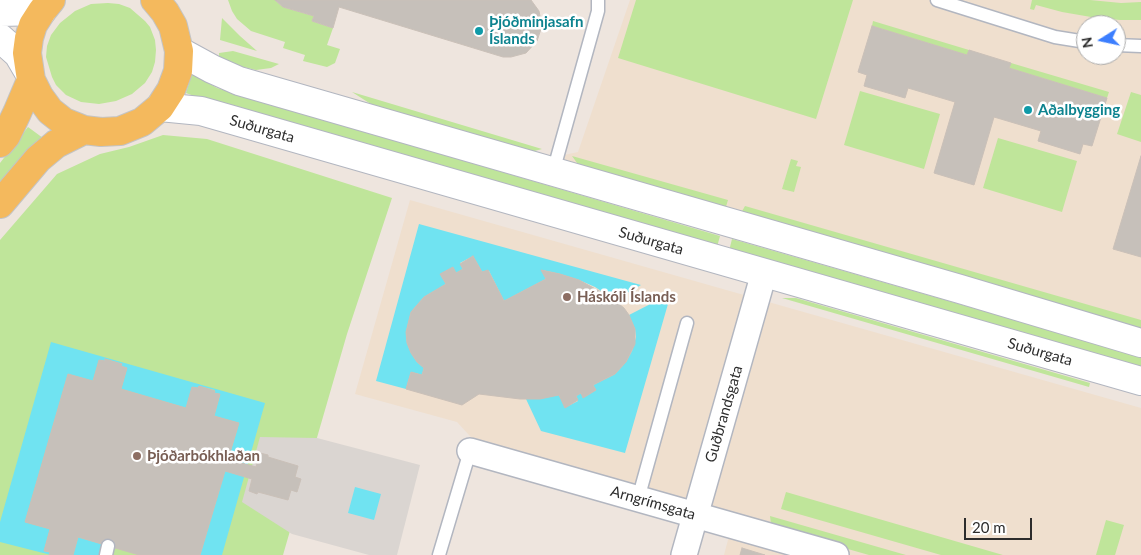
<!DOCTYPE html>
<meta charset="utf-8">
<style>
body{margin:0}
#map{position:relative;width:1141px;height:555px;overflow:hidden;background:#eee5de;font-family:Lato,sans-serif}
canvas{display:block}
.north{position:absolute;left:1076px;top:15px;width:50px;height:50px;box-sizing:border-box;background:#fff;border:1px solid #ababab;border-radius:50%;rotate:260deg;font-size:14px;font-weight:700;line-height:20px;text-align:center;color:#2c2c2c}
.north::after{content:'';display:block;margin:auto;width:18px;height:22px;background:#3c7efe;clip-path:polygon(50% 0,100% 100%,50% 72%,0 100%)}
.scale{position:absolute;left:964px;top:518px;width:68px;height:22px;box-sizing:border-box;border:2px solid #2c2c2c;border-top:0;padding-left:6px;font-size:15px;line-height:18px;white-space:nowrap;color:#2c2c2c;-webkit-text-stroke:4px #fff;paint-order:stroke}
</style>
<div id="map">
<canvas width="1141" height="555"></canvas>
<div class="north">N</div>
<div class="scale">20 m</div>
</div>
<script>
const ctx = document.querySelector('canvas').getContext('2d');
ctx.lineJoin = 'round';
function paint(path, color) {
  ctx.fillStyle = color;
  ctx.fill(path, 'evenodd');
}
function toPath(rows) {
  const path = new Path2D();
  for (const r of rows) {
    path.moveTo(r[0], r[1]);
    for (let i = 2; i < r.length; i += 2) path.lineTo(r[i], r[i + 1]);
  }
  return path;
}
function strokePath(path, color, width, dash) {
  ctx.strokeStyle = color;
  ctx.lineWidth = width;
  ctx.lineCap = dash ? 'butt' : 'round';
  ctx.setLineDash(dash || []);
  ctx.stroke(path);
}
function drawText(font, color, halo, rows, align = 'center') {
  ctx.font = font + ' Lato,sans-serif';
  ctx.lineWidth = 5;
  ctx.setLineDash([]);
  ctx.textBaseline = 'middle';
  ctx.strokeStyle = halo;
  ctx.fillStyle = color;
  for (const [text, x, y, turn = 0] of rows) {
    ctx.save();
    ctx.translate(x, y);
    ctx.rotate((+turn || 0) * Math.PI / 180);
    ctx.textAlign = isNaN(turn) ? turn : align;
    if (halo) ctx.strokeText(text, 0, 0);
    ctx.fillText(text, 0, 0);
    ctx.restore();
  }
}
const education = toPath([
 [630,0,1141,0,1141,326,555,157,578,152],
 [1086,25,1116,25,1116,55,1086,55],
 [410,200,1141,408,1141,555,724,555,734,517,481,448,457,422,355,394]
]);
const green = toPath([
 [228,0,275,0,283,7,314,16,312,21,333,28,327,45,340,49,335,63,327,67,303,61,305,55,283,48,285,42,251,31,237,19,232,11],
 [636,0,853,0,816,119,618,58],
 [1032,0,1090,0,1121,3,1141,2,1141,20,1120,20,1091,17,1062,12,1036,5,1034,10,1030,9],
 [108,3,119,4,130,8,145,21,150,27,155,40,156,50,155,62,152,72,145,83,132,94,116,101,99,104,81,102,66,95,56,85,52,77,46,57,47,46,51,35,60,23,75,11,91,4],
 [222,18,240,36,257,51,220,40],
 [873,21,969,50,967,55,872,26],
 [233,51,279,64,271,68,256,70,227,63,219,59,219,53],
 [1011,63,1109,92,1107,98,1009,68],
 [192,73,217,88,247,97,720,236,717,247,202,99,186,93],
 [860,91,940,114,924,169,844,145],
 [352,92,542,149,527,153,377,108],
 [1131,92,1141,95,1141,142,1117,134],
 [28,127,43,138,0,184,0,163],
 [163,135,207,139,392,198,347,334,283,555,0,555,0,240,57,174,100,154,129,147],
 [998,138,1077,161,1062,212,983,188],
 [572,156,728,200,725,210,580,167],
 [791,159,798,161,796,166,801,167,794,192,782,189],
 [745,206,1141,320,1141,329,741,213],
 [732,239,1141,356,1141,369,729,251],
 [782,298,796,298,1090,383,1089,387],
 [786,492,1003,555,941,555,781,509],
 [770,516,906,555,869,555,777,529,771,524],
 [1106,520,1124,525,1115,555,1096,555]
]);
const plaza = toPath([
 [260,437,317,438,420,465,397,555,369,555,292,534,242,502]
]);
const water = toPath([
 [419,224,641,285,615,300,595,287,579,280,560,274,542,270,546,279,504,301,489,271,482,272,473,256,460,263,463,269,456,273,441,275,446,284,424,297,411,312,406,332,407,343,411,353,417,362,424,368,422,375,411,372,406,389,376,381],
 [666,296,670,297,625,453,541,431,526,399,559,395,566,407,578,401,576,396,581,393,584,397,596,390,593,385,615,374,626,362,632,351,636,337,635,329,629,315],
 [51,342,265,403,222,555,200,555,239,423,214,416,220,395,214,393,215,390,199,386,198,388,193,387,186,408,121,389,127,368,121,366,122,364,106,359,105,361,99,360,93,381,68,374,25,522,50,529,44,551,50,552,51,555,0,542,0,522],
 [355,487,381,494,374,520,348,513],
 [78,537,105,545,102,555,73,555]
]);
const building = toPath([
 [275,0,531,0,539,11,542,26,537,41,526,53,511,57,503,57,339,7,333,28,312,21,314,16,283,7,275,0],
 [872,26,967,55,969,50,1011,63,1009,68,1107,98,1092,146,1083,144,1080,154,1038,141,1041,131,994,117,974,185,934,173,955,102,908,88,905,98,864,86,867,75,858,72,872,26],
 [1141,156,1141,257,1113,249,1141,156],
 [473,256,482,272,488,270,504,301,546,279,541,270,560,274,579,280,610,297,624,308,629,315,635,329,635,344,626,362,615,374,593,385,596,390,583,398,581,393,576,396,578,400,565,408,559,395,540,399,520,399,479,394,462,405,406,389,411,372,422,375,424,368,417,362,411,353,407,343,406,332,411,312,424,297,446,284,440,274,453,267,456,273,463,269,460,264,473,256],
 [105,359,122,364,121,366,127,368,121,389,186,408,192,387,198,388,199,386,215,391,214,393,220,394,214,416,239,423,228,459,256,467,260,453,268,455,268,457,298,466,295,477,301,479,297,492,291,490,288,500,258,492,257,494,249,491,252,479,225,471,200,555,139,555,78,537,73,555,49,555,50,552,44,551,50,529,25,522,68,374,93,381,99,360,105,361,105,359],
 [742,548,765,555,740,555,742,548]
]);
const service = toPath([
 [937,0,1055,37,1086,42],
 [1116,45,1141,46],
 [553,172,598,11,598,0],
 [638,499,687,323],
 [106,555,108,546],
 [439,555,470,451]
]);
const minor = toPath([
 [470,451,836,555],
 [684,555,764,273]
]);
const tertiary = toPath([
 [0,12,42,11],
 [0,38,18,54,28,71]
]);
const secondary = toPath([
 [179,51,212,69,239,81,960,289,1141,343],
 [160,107,201,111,1141,381]
]);
const primary = toPath([
 [51,0,42,11,33,25,29,38,27,53,31,80,39,96,50,111,64,122,84,130,101,132,120,131,142,122,160,107,171,90,178,71,179,51,173,26,165,12,155,0],
 [0,143,6,136,17,113,31,80],
 [0,204,38,159,56,144,84,130]
]);
const markers = [
 [479,31,5,"#0f9aa8"],
 [1028,110,5,"#0f9aa8"],
 [567,297,5,"#8d6e63"],
 [137,456,5,"#8d6e63"]
];
const cultureNames = [
 ["Þjóðminjasafn",489,22],
 ["Íslands",489,39],
 ["Aðalbygging",1038,110]
];
const streetNames = [
 ["Suðurgata",262,129,16],
 ["Suðurgata",651,241,16],
 ["Suðurgata",1040,352,16],
 ["Guðbrandsgata",724,414,-74],
 ["Arngrímsgata",653,503,16]
];
const educationNames = [
 ["Háskóli Íslands",577,297],
 ["Þjóðarbókhlaðan",147,456]
];
paint(education, '#efdfce');
paint(green, '#bfe59a');
paint(plaza, '#dad5d1');
paint(water, '#70e3f1');
paint(building, '#c6c0ba');
strokePath(building, '#cac0b8', 1);
strokePath(service, '#b2b6c0', 15);
strokePath(minor, '#b2b6c0', 28);
strokePath(tertiary, '#b2b6c0', 30);
strokePath(secondary, '#b2b6c0', 30);
strokePath(primary, '#c4c4c4', 30);
strokePath(service, '#fff', 12);
strokePath(minor, '#fff', 25);
strokePath(tertiary, '#fff', 28);
strokePath(secondary, '#fff', 28);
strokePath(primary, '#f4b95d', 28);
for (const [x, y, r, color] of markers) {
  const dot = new Path2D();
  dot.arc(x, y, r, 0, 2 * Math.PI);
  ctx.fillStyle = color;
  ctx.fill(dot);
  strokePath(dot, '#fff', 2);
}
drawText('bold 15px', '#0d838f', '#fff', cultureNames, 'left');
drawText('15px', '#2c2c2c', '#fff', streetNames);
drawText('bold 15px', '#785e54', '#fff', educationNames, 'left');
</script>
